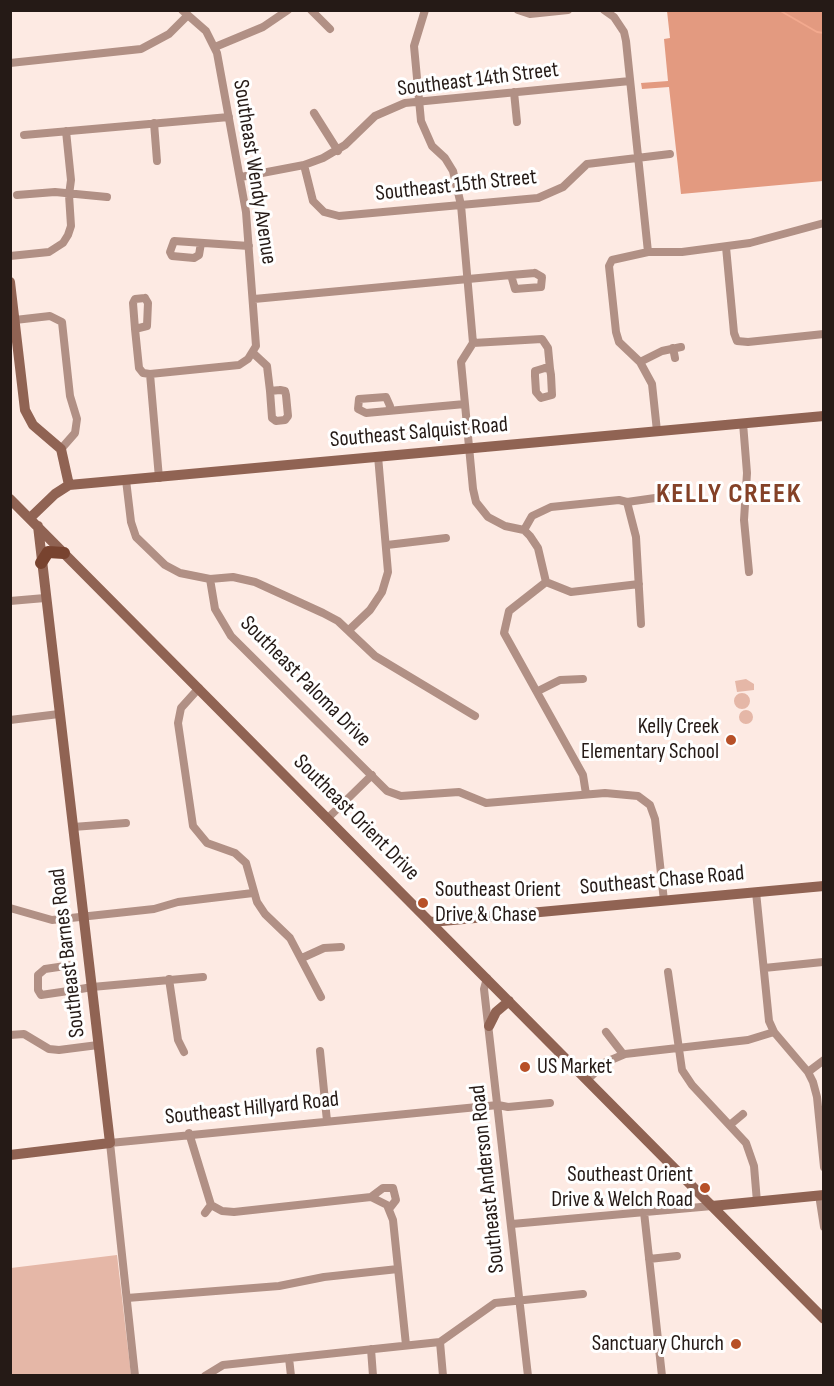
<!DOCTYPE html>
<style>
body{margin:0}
#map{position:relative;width:834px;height:1386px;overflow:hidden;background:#fdeae3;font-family:"Sofia Sans Condensed",sans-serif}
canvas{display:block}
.frame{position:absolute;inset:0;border:12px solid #251a16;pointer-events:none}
</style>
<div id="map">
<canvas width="834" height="1386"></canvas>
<div class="frame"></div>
</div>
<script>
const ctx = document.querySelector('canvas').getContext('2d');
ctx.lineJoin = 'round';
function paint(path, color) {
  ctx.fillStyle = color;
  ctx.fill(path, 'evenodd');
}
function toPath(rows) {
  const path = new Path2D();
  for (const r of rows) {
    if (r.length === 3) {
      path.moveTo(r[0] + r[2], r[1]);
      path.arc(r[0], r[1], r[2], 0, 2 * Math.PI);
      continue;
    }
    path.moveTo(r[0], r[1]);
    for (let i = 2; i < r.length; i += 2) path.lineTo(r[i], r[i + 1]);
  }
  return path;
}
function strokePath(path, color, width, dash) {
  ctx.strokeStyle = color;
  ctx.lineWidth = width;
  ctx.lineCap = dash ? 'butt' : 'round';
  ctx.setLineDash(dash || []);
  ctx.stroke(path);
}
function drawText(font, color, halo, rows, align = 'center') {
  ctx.font = font + ' "Sofia Sans Condensed",sans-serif';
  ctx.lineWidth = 6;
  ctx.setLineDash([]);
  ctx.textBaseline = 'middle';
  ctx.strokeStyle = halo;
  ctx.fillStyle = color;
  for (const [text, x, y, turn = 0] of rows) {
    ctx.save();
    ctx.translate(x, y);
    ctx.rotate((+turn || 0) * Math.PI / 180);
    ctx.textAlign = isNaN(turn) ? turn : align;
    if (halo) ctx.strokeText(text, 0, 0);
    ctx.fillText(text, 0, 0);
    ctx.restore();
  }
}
const green = toPath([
 [746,679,754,684,754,690,737,692,735,681],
 [742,701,8],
 [746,717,7],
 [117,1255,131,1375,11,1375,11,1268]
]);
const forest = toPath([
 [667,11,823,11,823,181,681,194,669,87,642,89,641,83,668,81,664,39,670,38]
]);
const stream = toPath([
 [779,10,817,32,824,33]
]);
const street = toPath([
 [311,10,330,29],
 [425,10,414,46,421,121,432,146,445,158,453,171,461,205,473,343,461,362,473,489,476,502,488,517,505,526,524,530,530,536,538,548,546,582],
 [518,10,530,14,568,10],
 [604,10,614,17,624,32,626,41,648,252],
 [215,47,263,27,288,10],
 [10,63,141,49,169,34,187,16],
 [514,92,517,122],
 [314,113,338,151],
 [154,123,157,161],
 [24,135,229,117],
 [304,165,313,201,324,212,339,216,538,198,563,187,587,164,670,154],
 [241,177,304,165,323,158,345,145,375,116,405,103,630,81],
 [17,195,55,192,107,197],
 [201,243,199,255,194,258,172,256,170,252,174,241,249,246],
 [726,247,734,333,737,341,748,342,824,334],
 [10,256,49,252,63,243,68,235,71,226,69,195,71,180,66,131],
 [535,273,542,277,541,287,515,289,511,275,535,273],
 [145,298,148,303,147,326,135,329,133,303,135,299,145,298],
 [254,299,511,275],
 [15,320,50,316,62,322,70,396,77,419,75,433,61,449],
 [135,329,139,368,143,373,150,374,239,365,248,359,256,346,246,212,217,53,206,31,182,10],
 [473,343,542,339,548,348,550,369],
 [673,348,675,358],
 [253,353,267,366,270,391],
 [640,362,662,351,681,347],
 [545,368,550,369,551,375,552,395,541,398,536,392,535,376,535,371,545,368],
 [150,374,159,478],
 [280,390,285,391,286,395,288,416,285,420,276,421,272,418,270,391,280,390],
 [389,411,390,406,386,397,359,399,358,409,366,413,465,404],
 [743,423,747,473,744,520,749,572],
 [657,431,652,384,640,362,619,342,616,332,609,266,612,260,648,252,682,252,750,243,824,223],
 [126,480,131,522,136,537,165,565,180,573,210,579,215,609,231,636,387,791,401,796,459,792,486,803,605,793,638,796,650,805,655,819,664,901],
 [627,502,636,537,641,624],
 [524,530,532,516,551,507,619,500,627,502,669,496],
 [387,545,446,538],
 [210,579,233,577,255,582,323,613,338,621,375,656,475,716],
 [546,582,509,611,504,633,583,775,586,794],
 [546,582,571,592,639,584],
 [10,601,45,598],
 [349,630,370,610,382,592,388,572,378,456],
 [199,688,181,708,178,723,193,826,207,843,235,853,246,863,257,902,265,914,290,938,321,997],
 [538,691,560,680,583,679],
 [10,720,59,714],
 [328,818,372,775],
 [73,827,126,823],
 [756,892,769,1021,774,1032,808,1072,813,1082,817,1097,824,1167],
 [10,908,52,920,154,909,178,902,253,893],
 [302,958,324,948,341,947],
 [764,968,823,962],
 [668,972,682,1070,692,1085,746,1143,754,1166,757,1202],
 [487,978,484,989,528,1376],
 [169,979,178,1040,184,1052],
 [75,990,72,965,45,969,38,975,38,990,41,995,75,990,92,987,203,977],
 [606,1032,623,1054],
 [10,1035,24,1034,49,1049,59,1050,98,1045],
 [320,1051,327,1121],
 [808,1072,824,1060],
 [587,1080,606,1062,625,1054,748,1040,774,1032],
 [731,1124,743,1114],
 [189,1133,211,1205],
 [819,1195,824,1227],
 [371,1197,383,1188,393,1188,396,1200,389,1209],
 [211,1205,222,1211,234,1212,371,1197,387,1205,393,1220,406,1345],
 [644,1212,662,1376],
 [205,1213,211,1205],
 [512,1224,712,1206],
 [649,1259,677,1256],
 [127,1298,279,1286,324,1277,398,1269],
 [440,1342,443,1376],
 [371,1349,373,1376],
 [289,1358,291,1376],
 [135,1376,110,1143,498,1105,508,1107,550,1103],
 [205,1376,223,1365,440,1342,495,1303,583,1294]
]);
const secondary = toPath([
 [10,282,25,410,33,425,61,449,69,485],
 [10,499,824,1319],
 [30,518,55,494,69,485,824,416],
 [431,922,824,886],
 [489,1026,496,1012,509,1001],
 [10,1155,110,1143,38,526],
 [712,1206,824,1195]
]);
const primary = toPath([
 [41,563,48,552,64,553]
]);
const markers = [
 [731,740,6,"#b75027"],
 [423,903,6,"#b75027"],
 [525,1067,6,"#b75027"],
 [705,1188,6,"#b75027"],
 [736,1344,6,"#b75027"]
];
const streetNames = [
 ["Southeast 14th Street",478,80,-7],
 ["Southeast Wendy Avenue",254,172,81],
 ["Southeast 15th Street",456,186,-6],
 ["Southeast Salquist Road",419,433,-5],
 ["Southeast Paloma Drive",305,682,45],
 ["Southeast Orient Drive",356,818,45],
 ["Southeast Chase Road",662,881,-5],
 ["Southeast Barnes Road",68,953,-97],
 ["Southeast Hillyard Road",252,1109,-6],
 ["Southeast Anderson Road",488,1179,-96]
];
const poiNames = [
 ["Kelly Creek",719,727],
 ["Elementary School",719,752],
 ["Southeast Orient",435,890,"left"],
 ["Drive & Chase",435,915,"left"],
 ["US Market",537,1067,"left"],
 ["Southeast Orient",693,1175],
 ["Drive & Welch Road",693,1200],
 ["Sanctuary Church",724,1344]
];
const districtNames = [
 ["KELLY CREEK",729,495]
];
paint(green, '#e5b7a7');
paint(forest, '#e39a80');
strokePath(stream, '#f2a98e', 2);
strokePath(street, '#b19085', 8);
strokePath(secondary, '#906353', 10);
strokePath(primary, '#78432f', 12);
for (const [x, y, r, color] of markers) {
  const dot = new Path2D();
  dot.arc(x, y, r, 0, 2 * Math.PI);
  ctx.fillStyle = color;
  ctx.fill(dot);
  strokePath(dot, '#fff', 2);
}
drawText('22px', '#251a16', '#fff', streetNames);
drawText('22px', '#251a16', '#fff', poiNames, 'right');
ctx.letterSpacing = '1.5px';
drawText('bold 28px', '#844127', '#fff', districtNames);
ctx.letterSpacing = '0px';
</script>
